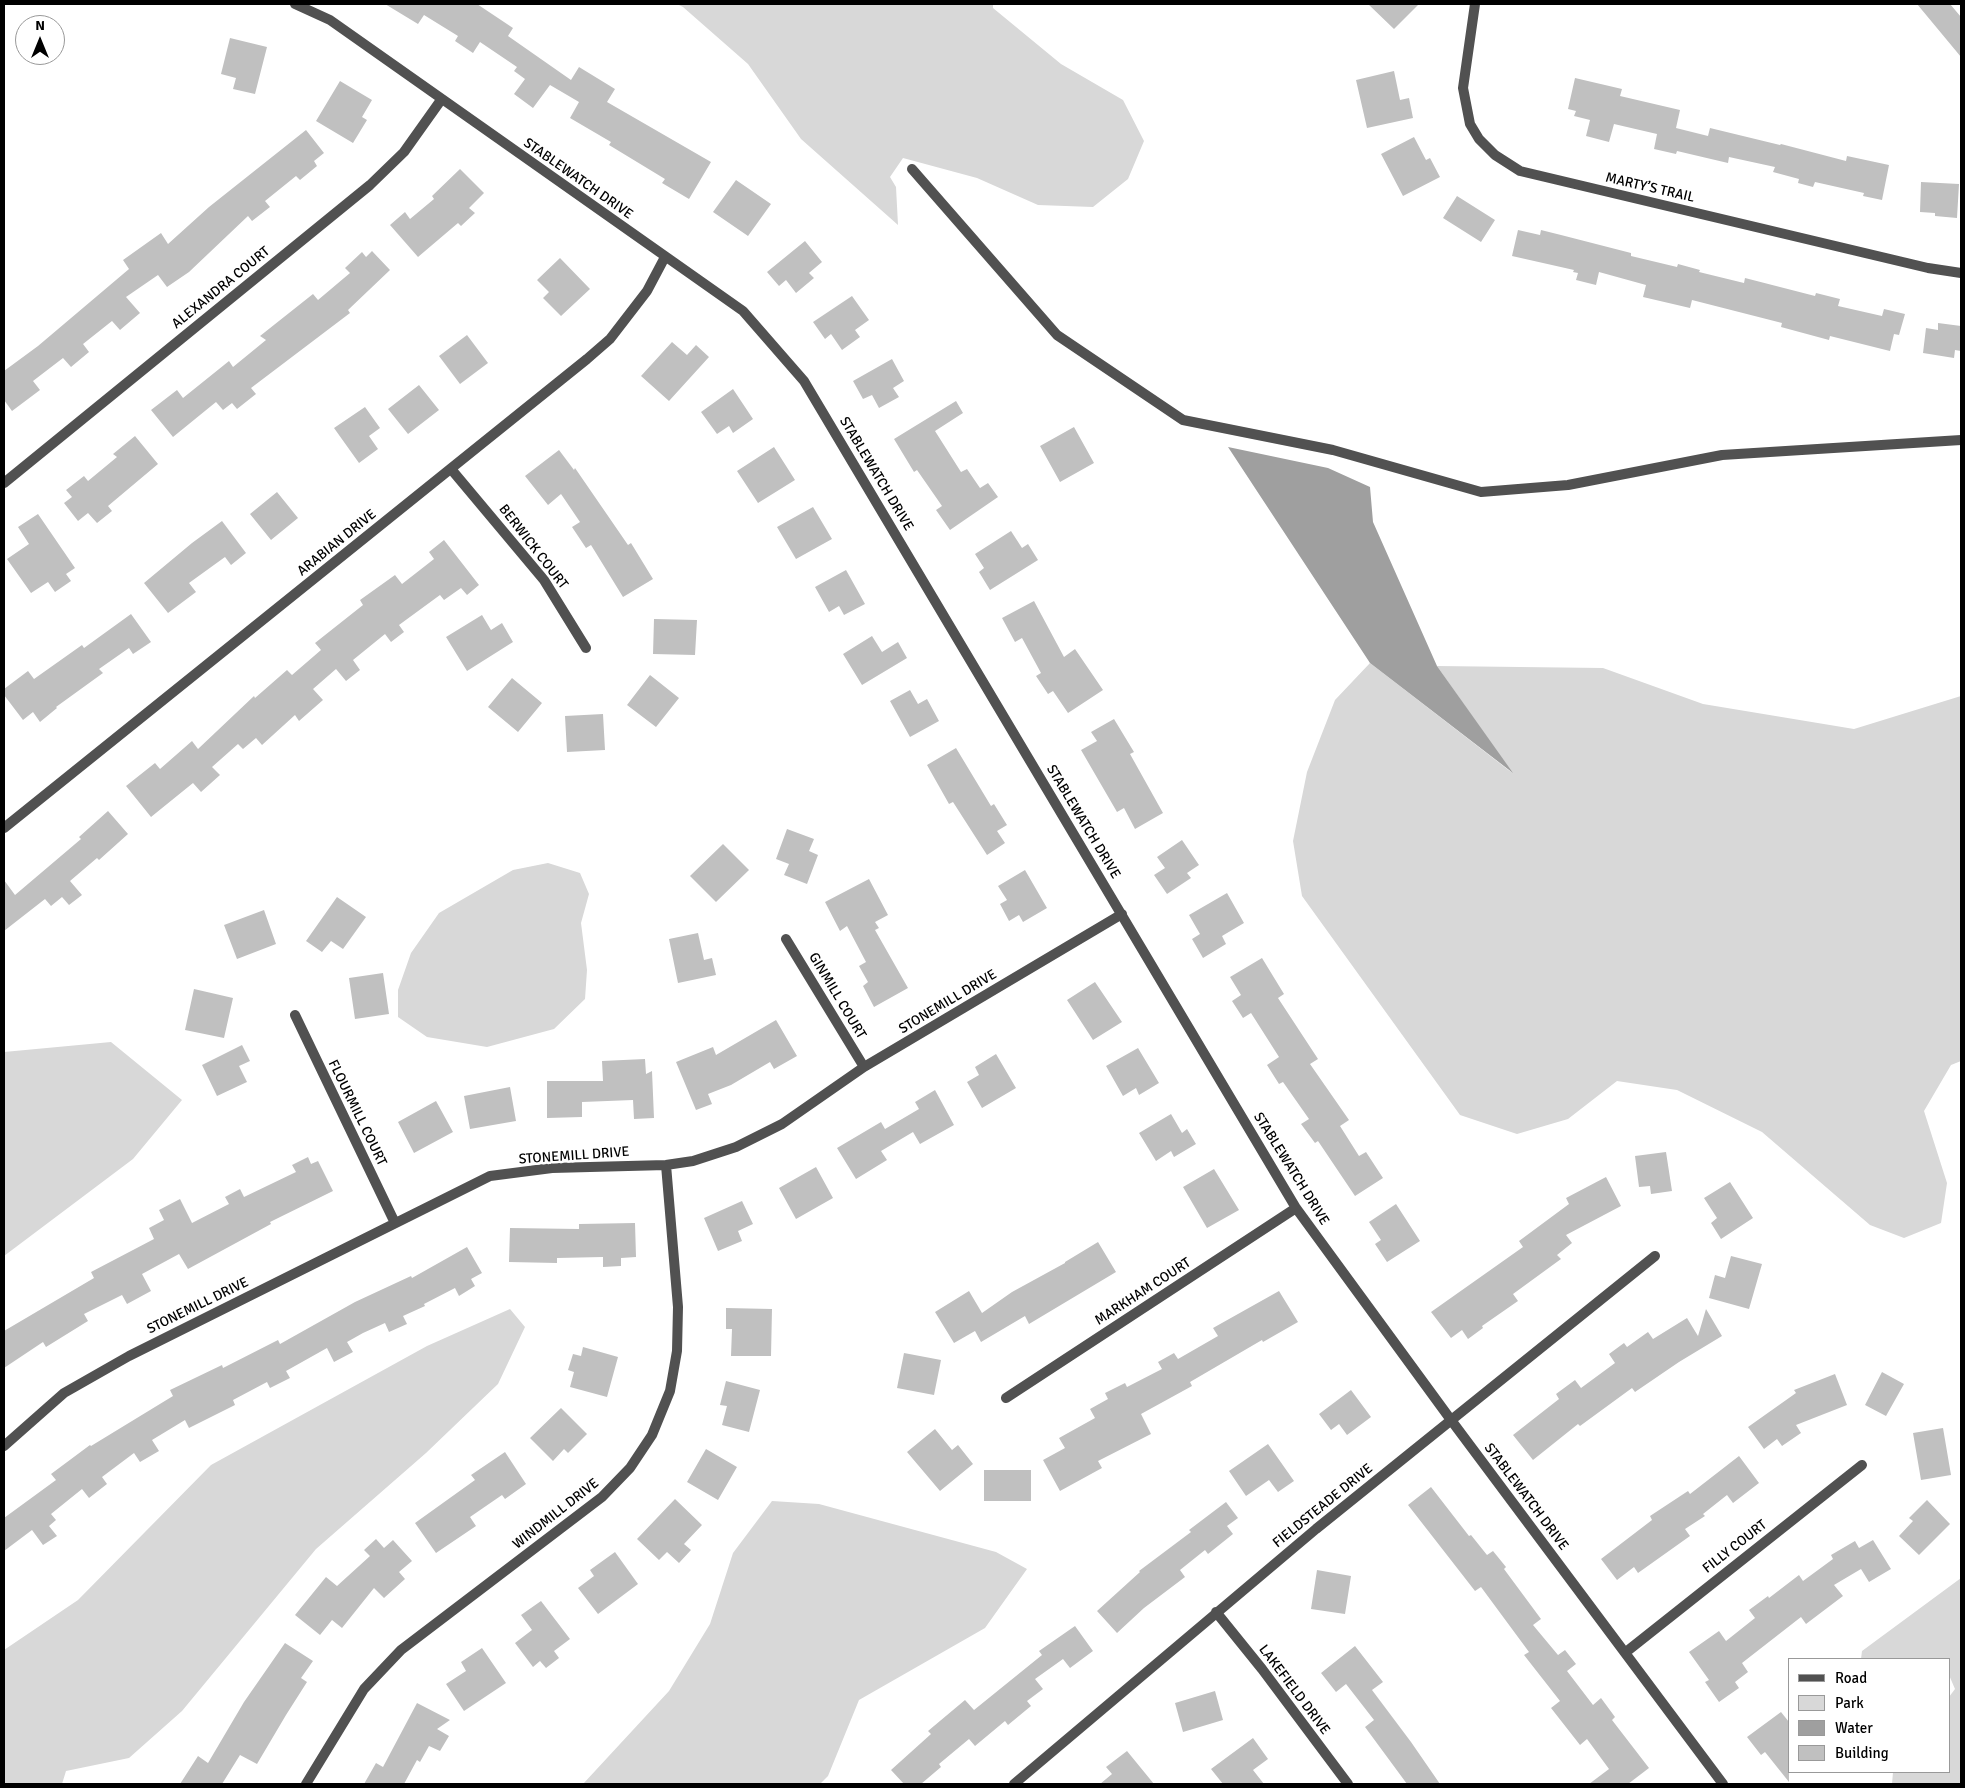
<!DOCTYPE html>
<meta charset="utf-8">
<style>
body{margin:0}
#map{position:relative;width:1965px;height:1788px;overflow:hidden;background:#fff;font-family:Signika,sans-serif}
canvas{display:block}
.frame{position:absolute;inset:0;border:5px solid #000;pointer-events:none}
.legend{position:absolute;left:1788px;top:1658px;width:162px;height:115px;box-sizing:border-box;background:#fff;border:1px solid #999;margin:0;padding:6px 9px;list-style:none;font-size:15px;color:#000}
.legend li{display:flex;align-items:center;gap:10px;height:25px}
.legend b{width:25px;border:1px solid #999}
.north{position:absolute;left:15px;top:15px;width:50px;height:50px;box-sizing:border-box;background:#fff;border:1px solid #999;border-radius:50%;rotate:0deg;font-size:14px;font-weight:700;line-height:20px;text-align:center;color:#000}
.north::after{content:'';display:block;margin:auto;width:18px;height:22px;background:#000;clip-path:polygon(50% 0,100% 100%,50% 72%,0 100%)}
</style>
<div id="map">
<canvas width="1965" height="1788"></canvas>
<div class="frame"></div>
<ul class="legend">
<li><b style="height:6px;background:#515151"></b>Road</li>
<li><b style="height:14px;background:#d8d8d8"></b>Park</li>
<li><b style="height:14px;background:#9f9f9f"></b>Water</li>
<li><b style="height:14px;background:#c0c0c0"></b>Building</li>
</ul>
<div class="north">N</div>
</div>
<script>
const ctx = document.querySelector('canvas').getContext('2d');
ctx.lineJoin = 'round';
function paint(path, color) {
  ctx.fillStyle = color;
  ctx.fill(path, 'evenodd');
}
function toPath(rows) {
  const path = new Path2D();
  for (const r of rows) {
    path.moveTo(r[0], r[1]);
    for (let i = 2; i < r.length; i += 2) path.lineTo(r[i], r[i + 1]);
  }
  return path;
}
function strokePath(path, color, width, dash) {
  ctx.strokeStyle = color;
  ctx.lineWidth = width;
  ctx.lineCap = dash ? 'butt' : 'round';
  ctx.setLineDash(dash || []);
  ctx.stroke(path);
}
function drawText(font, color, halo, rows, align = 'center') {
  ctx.font = font + ' Signika,sans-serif';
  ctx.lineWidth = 5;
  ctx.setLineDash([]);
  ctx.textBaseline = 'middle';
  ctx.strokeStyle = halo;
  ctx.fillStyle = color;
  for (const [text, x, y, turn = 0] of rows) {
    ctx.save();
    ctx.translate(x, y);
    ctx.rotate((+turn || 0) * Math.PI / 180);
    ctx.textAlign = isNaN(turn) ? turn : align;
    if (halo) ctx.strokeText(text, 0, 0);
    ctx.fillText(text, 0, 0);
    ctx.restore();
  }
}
const green = toPath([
 [677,4,993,4,993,8,1061,64,1123,100,1144,141,1128,179,1093,207,1038,205,977,178,903,158,890,177,896,187,898,225,801,139,748,64,683,7],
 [1370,663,1511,772,1437,666,1603,668,1703,704,1854,729,1961,696,1961,1061,1951,1065,1924,1111,1947,1183,1941,1223,1904,1238,1870,1225,1762,1132,1677,1090,1617,1081,1568,1119,1517,1134,1460,1115,1302,896,1293,841,1307,772,1335,700],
 [548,863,580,873,589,894,581,923,587,970,585,999,554,1029,487,1047,427,1037,398,1017,398,990,411,953,439,913,513,870],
 [111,1042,182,1100,133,1159,4,1256,4,1052],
 [510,1309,525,1327,498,1384,426,1453,316,1549,182,1711,129,1758,66,1771,62,1784,4,1784,4,1650,78,1600,211,1465,427,1346],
 [772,1501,819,1504,996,1552,1027,1569,985,1628,859,1700,828,1776,820,1784,583,1784,669,1691,710,1624,733,1553],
 [1961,1578,1961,1784,1892,1784,1893,1772,1949,1772,1949,1697,1955,1689,1949,1675,1949,1659,1861,1659,1862,1651]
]);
const water = toPath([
 [1228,447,1328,468,1370,487,1373,522,1437,666,1513,773,1370,663]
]);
const building = toPath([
 [385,4,477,4,513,28,508,36,571,80,579,67,615,89,607,102,711,162,689,199,662,183,665,179,609,145,611,142,570,118,579,102,550,85,533,108,514,94,525,79,514,71,517,67,480,42,473,53,455,41,458,36,424,15,418,24],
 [1368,4,1419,4,1394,29],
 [1917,4,1950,4,1961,17,1961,57],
 [230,38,267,47,255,94,233,89,236,78,221,74],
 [1394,71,1400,100,1409,98,1413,118,1367,128,1356,80],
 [1575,78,1622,89,1620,96,1680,110,1676,128,1708,136,1710,128,1780,145,1781,144,1846,161,1847,156,1889,165,1882,200,1863,196,1864,193,1815,182,1813,187,1798,183,1799,179,1773,172,1775,167,1729,157,1728,163,1677,151,1676,154,1654,149,1657,134,1614,124,1609,142,1586,136,1590,120,1574,116,1576,111,1568,109],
 [340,81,372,100,362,117,367,120,353,143,316,121],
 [306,130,324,153,314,161,317,166,300,180,296,176,265,201,270,207,252,221,248,216,189,272,167,287,158,275,126,297,140,313,120,330,112,321,83,344,89,352,71,367,63,358,33,381,40,390,12,411,4,400,4,371,38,346,129,269,123,260,161,233,168,244,209,207],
 [1414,137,1426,160,1430,158,1440,177,1403,196,1381,154],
 [460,169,484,193,469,208,475,213,461,226,458,223,418,257,390,225,405,212,410,219,434,199,432,196],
 [736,180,771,204,748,236,713,212],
 [1921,182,1959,184,1957,218,1935,216,1935,213,1920,212],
 [1457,196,1495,220,1481,242,1443,218],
 [1518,230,1540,235,1541,230,1561,235,1631,253,1631,256,1677,267,1678,264,1700,270,1699,272,1744,283,1745,278,1815,296,1816,293,1840,299,1838,306,1882,316,1884,309,1905,314,1899,335,1894,334,1890,351,1830,336,1829,340,1781,327,1782,323,1692,300,1690,308,1643,297,1646,285,1599,272,1596,285,1576,280,1578,273,1573,272,1574,270,1512,256],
 [805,241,822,262,809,273,814,278,796,293,786,280,779,286,767,272],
 [372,251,390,270,348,310,350,313,251,388,256,394,237,409,232,403,223,410,216,402,173,437,151,410,177,390,183,398,229,361,233,367,266,340,260,336,313,294,318,300,350,273,345,268,362,252,366,257],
 [560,258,590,289,561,316,543,298,549,292,537,280],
 [852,296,869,320,855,330,860,337,842,350,831,334,825,339,813,322],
 [1938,323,1961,326,1961,351,1955,350,1954,358,1923,353,1926,328,1938,330],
 [467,335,488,363,460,384,439,356],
 [672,342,687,355,696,345,709,357,669,401,641,376],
 [892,359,904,381,893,388,899,397,879,408,872,395,863,399,853,381],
 [419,385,439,410,408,434,388,409],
 [733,389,753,419,733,433,729,426,717,434,701,412],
 [956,401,963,413,935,431,961,472,967,469,980,488,988,483,998,497,950,530,936,510,942,506,917,470,914,472,894,439],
 [365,407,380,428,369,436,378,449,359,463,334,428],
 [1074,427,1094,463,1060,482,1040,446],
 [135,436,158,464,108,506,112,511,97,523,88,513,78,521,64,503,72,497,66,490,84,476,88,481,117,457,113,454],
 [774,447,795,480,758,503,737,471],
 [559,450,574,470,575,468,628,545,631,543,653,579,623,597,591,545,586,548,572,527,580,522,561,494,548,505,525,476],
 [277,492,298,518,271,540,250,514],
 [813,507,832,539,796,559,777,527],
 [38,514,75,568,66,574,71,581,55,592,48,582,31,593,7,559,29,544,18,527],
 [222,521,246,553,231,565,225,557,189,583,196,592,168,613,144,583,192,543],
 [1011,531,1022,548,1028,544,1038,560,990,590,979,572,984,568,975,554],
 [444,540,479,585,467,595,461,588,444,600,440,595,399,625,404,632,391,642,385,634,353,660,360,670,346,681,336,669,313,689,323,700,299,721,295,715,262,745,256,738,243,749,238,744,212,767,220,775,201,792,193,783,151,817,126,786,155,763,160,769,192,741,198,749,254,696,255,698,287,670,292,675,321,650,315,643,363,605,360,600,395,575,402,584,434,559,429,552],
 [846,570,865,604,844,615,839,606,829,612,815,587],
 [1034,601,1064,657,1075,649,1103,690,1068,713,1053,691,1048,694,1036,676,1041,673,1022,638,1015,642,1002,618],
 [131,614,151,642,133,654,129,648,99,669,103,673,56,707,57,708,40,722,33,712,23,720,4,695,4,689,28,671,34,679,82,645,84,648],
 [482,615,491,630,502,623,513,642,467,671,446,637],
 [654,619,697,620,695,655,653,654],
 [872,636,882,652,898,642,907,658,862,685,843,654],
 [650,675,679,698,656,727,627,705],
 [512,678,542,703,518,732,488,707],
 [910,690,918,704,927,699,939,721,910,737,890,701],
 [603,714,605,750,567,752,565,716],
 [1114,719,1134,752,1130,754,1163,813,1135,829,1124,808,1117,812,1081,750,1097,741,1091,732],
 [956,748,991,806,994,804,1007,825,997,831,1005,843,987,855,953,802,949,804,927,765],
 [108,811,128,834,99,860,97,858,70,881,82,895,69,905,62,897,51,906,45,899,4,931,4,880,15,895,81,839,79,837],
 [787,829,814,839,809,851,818,855,807,884,784,875,789,864,776,859],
 [1182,840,1199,865,1187,873,1191,878,1167,894,1154,875,1165,868,1157,857],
 [723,844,749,870,716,902,690,876],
 [1025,870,1047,908,1023,922,1019,915,1009,921,1000,904,1007,900,998,886],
 [869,879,888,915,875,922,879,928,875,930,908,988,874,1007,863,986,868,982,859,966,866,962,847,926,840,931,825,902],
 [1227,893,1244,923,1222,936,1226,944,1203,958,1192,939,1200,934,1189,915],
 [337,897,366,917,343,949,331,941,322,952,306,941],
 [264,910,276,944,237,959,224,925],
 [698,933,704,960,712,958,716,975,678,983,669,939],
 [1262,958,1284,994,1278,998,1318,1059,1310,1064,1349,1120,1340,1126,1359,1156,1366,1152,1383,1178,1355,1196,1318,1141,1315,1143,1301,1124,1309,1119,1283,1082,1279,1084,1267,1065,1279,1057,1251,1013,1243,1018,1232,1001,1241,995,1230,977],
 [383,973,389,1014,355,1019,349,978],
 [1095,982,1122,1022,1093,1040,1067,1000],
 [194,989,233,998,224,1038,185,1030],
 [776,1020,797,1056,774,1069,770,1062,731,1085,708,1094,712,1104,696,1110,676,1062,713,1047,716,1055],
 [242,1045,250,1061,239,1066,247,1082,217,1096,202,1065],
 [1138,1048,1159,1083,1139,1095,1136,1088,1123,1096,1106,1066],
 [996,1054,1016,1088,982,1108,967,1082,979,1075,975,1067],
 [645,1059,646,1074,652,1071,654,1118,634,1119,633,1100,582,1102,582,1117,547,1118,547,1081,603,1081,602,1061],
 [510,1087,516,1121,470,1129,464,1096],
 [935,1090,954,1125,920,1144,913,1132,881,1151,887,1160,856,1179,837,1148,881,1122,885,1129,919,1109,915,1102],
 [436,1101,453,1132,414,1153,398,1122],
 [1171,1114,1182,1133,1187,1129,1196,1144,1174,1157,1171,1151,1156,1161,1139,1133],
 [1666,1152,1672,1191,1651,1194,1650,1186,1639,1187,1635,1156],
 [308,1157,311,1164,318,1161,333,1191,270,1222,271,1224,188,1269,179,1254,142,1274,151,1291,127,1304,122,1295,84,1314,88,1321,46,1347,43,1342,4,1368,4,1331,94,1278,91,1272,154,1239,149,1228,164,1220,159,1210,180,1199,192,1223,229,1204,225,1197,240,1189,244,1197,296,1172,292,1165],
 [816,1167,833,1198,796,1219,779,1188],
 [1214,1169,1239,1210,1207,1228,1183,1187],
 [1606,1177,1621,1206,1566,1235,1572,1243,1557,1255,1561,1259,1513,1294,1518,1301,1482,1326,1483,1328,1468,1339,1462,1330,1451,1338,1431,1312,1523,1247,1519,1241,1569,1204,1566,1198],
 [1730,1182,1753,1218,1721,1239,1711,1223,1717,1218,1704,1198],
 [742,1201,753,1224,738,1231,742,1241,718,1251,704,1218],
 [1396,1204,1420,1241,1387,1262,1375,1244,1381,1240,1369,1222],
 [635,1223,636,1257,621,1258,621,1266,603,1267,603,1257,557,1258,557,1263,509,1262,510,1228,579,1229,579,1224],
 [1098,1242,1116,1272,1029,1324,1025,1316,981,1342,975,1331,954,1343,935,1312,969,1291,982,1313,1012,1292,1065,1263,1065,1262],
 [467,1247,482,1273,471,1279,475,1286,459,1296,455,1288,424,1304,425,1306,403,1316,407,1324,389,1332,385,1323,363,1333,347,1342,353,1352,334,1362,327,1348,286,1371,290,1378,270,1388,267,1382,233,1400,235,1405,189,1428,185,1420,152,1440,159,1451,140,1462,134,1453,102,1477,107,1484,89,1498,82,1489,51,1514,56,1520,49,1526,57,1536,43,1545,32,1530,4,1551,4,1518,56,1480,51,1474,90,1445,91,1446,173,1396,170,1390,222,1365,223,1368,278,1340,280,1344,355,1302,411,1276,412,1278],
 [1731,1256,1762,1264,1749,1309,1709,1298,1715,1275,1725,1278],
 [1279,1291,1298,1322,1263,1342,1262,1340,1190,1382,1192,1386,1141,1414,1151,1434,1098,1461,1102,1468,1060,1491,1043,1460,1065,1448,1059,1438,1095,1418,1090,1409,1108,1399,1105,1393,1125,1383,1127,1387,1162,1369,1158,1362,1174,1353,1178,1359,1218,1336,1213,1328],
 [726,1308,772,1309,771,1356,731,1356,732,1329,726,1329],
 [1706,1309,1722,1336,1679,1362,1635,1392,1632,1388,1580,1426,1578,1424,1533,1460,1513,1435,1559,1399,1556,1394,1575,1380,1581,1388,1615,1363,1609,1354,1624,1343,1627,1347,1648,1332,1653,1339,1687,1318,1698,1336],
 [583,1347,618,1357,607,1397,570,1387,574,1372,568,1370,573,1354,581,1356],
 [904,1353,941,1360,934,1395,897,1388],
 [1882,1372,1904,1384,1886,1416,1865,1405],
 [1835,1374,1847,1405,1796,1425,1801,1433,1782,1446,1777,1439,1764,1449,1748,1427,1796,1393,1794,1390],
 [726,1381,760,1390,749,1432,722,1425,727,1406,720,1405],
 [1351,1390,1371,1417,1347,1435,1339,1424,1331,1430,1319,1414],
 [561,1408,587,1434,568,1453,564,1449,553,1461,530,1438],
 [1943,1428,1951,1475,1921,1480,1913,1433],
 [935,1429,952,1450,958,1445,973,1464,940,1491,907,1452],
 [1268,1444,1294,1481,1278,1492,1269,1480,1246,1496,1229,1471],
 [706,1449,737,1467,718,1500,687,1482],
 [505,1452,526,1484,505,1499,502,1495,470,1517,476,1526,436,1553,415,1523,475,1480,471,1475],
 [1739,1456,1759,1483,1733,1503,1727,1495,1703,1514,1705,1516,1685,1529,1690,1536,1638,1573,1634,1567,1617,1580,1601,1559,1652,1520,1650,1516,1688,1491,1690,1494],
 [984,1470,1031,1470,1031,1501,984,1501],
 [1431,1487,1469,1536,1471,1535,1487,1555,1493,1551,1506,1567,1504,1569,1541,1619,1533,1625,1558,1655,1565,1650,1576,1664,1567,1671,1593,1705,1601,1698,1615,1717,1612,1720,1649,1768,1628,1784,1589,1784,1609,1769,1587,1739,1580,1745,1551,1708,1560,1701,1524,1655,1529,1652,1481,1587,1475,1591,1408,1505],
 [675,1499,702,1525,684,1544,691,1550,679,1563,667,1552,659,1560,637,1539],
 [1927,1500,1950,1524,1919,1555,1899,1536,1913,1521,1909,1518],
 [1226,1502,1238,1518,1227,1526,1233,1534,1208,1554,1205,1550,1180,1570,1185,1577,1144,1608,1117,1633,1097,1611,1140,1572,1139,1571,1191,1532,1189,1530],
 [376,1539,384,1548,393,1540,412,1561,399,1572,405,1579,384,1598,374,1588,342,1628,332,1620,320,1635,295,1615,326,1577,337,1586,370,1556,364,1550],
 [1873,1540,1891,1569,1869,1582,1861,1569,1834,1585,1843,1596,1806,1624,1801,1617,1742,1663,1748,1672,1735,1682,1739,1688,1719,1702,1705,1682,1709,1680,1689,1652,1719,1631,1726,1641,1755,1618,1749,1610,1768,1596,1769,1598,1799,1575,1803,1581,1833,1559,1831,1555,1855,1541,1859,1548],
 [615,1552,638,1584,598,1614,578,1588,594,1576,590,1570],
 [1317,1570,1351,1576,1345,1614,1311,1609],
 [541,1601,570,1639,554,1651,559,1658,546,1668,540,1661,533,1667,515,1643,532,1630,521,1615],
 [1075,1626,1093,1651,1070,1668,1063,1659,1035,1679,1043,1689,1027,1701,1031,1706,1008,1725,1005,1721,975,1746,969,1739,939,1764,941,1767,921,1784,904,1784,891,1770,931,1734,928,1731,965,1700,974,1710,1042,1655,1039,1651],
 [285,1643,313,1661,301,1678,307,1682,286,1715,257,1764,240,1755,222,1784,180,1784,198,1756,208,1763,244,1702],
 [1355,1646,1383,1682,1372,1690,1411,1742,1440,1784,1407,1784,1365,1727,1374,1720,1346,1684,1336,1692,1321,1673],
 [482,1648,506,1683,464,1711,446,1684,466,1671,461,1662],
 [1215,1691,1223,1720,1183,1732,1175,1703],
 [417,1703,450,1720,437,1729,449,1736,440,1751,429,1746,420,1762,417,1760,404,1784,364,1784,376,1763,383,1767],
 [1781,1712,1789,1722,1789,1782,1765,1752,1761,1755,1747,1737],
 [1253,1738,1268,1759,1253,1770,1264,1784,1223,1784,1211,1769],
 [1127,1751,1154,1784,1100,1784,1112,1774,1106,1767]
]);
const lane = toPath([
 [912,169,1057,335,1183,420,1333,450,1481,492,1568,485,1722,455,1961,440]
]);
const street = toPath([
 [295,4,330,20,743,311,804,381,1296,1208,1451,1420,1723,1784],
 [1475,4,1463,88,1470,124,1479,139,1495,155,1520,171,1928,268,1961,273],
 [451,469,544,580,586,648],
 [4,483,370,185,404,152,441,100],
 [4,828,587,359,610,339,647,291,665,257],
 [786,939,864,1067],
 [295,1015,395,1223],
 [1006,1398,1296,1208],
 [4,1446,64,1393,129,1356,490,1176,552,1168,666,1165,693,1161,736,1147,782,1124,864,1067,1122,914],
 [1216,1612,1262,1669,1348,1784],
 [1626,1652,1862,1465],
 [306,1784,364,1689,401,1650,602,1497,630,1468,652,1435,670,1391,677,1351,678,1307,666,1165],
 [1014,1784,1316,1529,1655,1256]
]);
const streetNames = [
 ["STABLEWATCH DRIVE",578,179,35],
 ["MARTY’S TRAIL",1650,188,13],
 ["ALEXANDRA COURT",221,288,-39],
 ["STABLEWATCH DRIVE",876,474,59],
 ["ARABIAN DRIVE",337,543,-39],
 ["BERWICK COURT",533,547,52],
 ["STABLEWATCH DRIVE",1083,822,59],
 ["GINMILL COURT",837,996,59],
 ["STONEMILL DRIVE",948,1002,-31],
 ["FLOURMILL COURT",357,1113,64],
 ["STONEMILL DRIVE",574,1156,-4],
 ["STABLEWATCH DRIVE",1291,1169,58],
 ["MARKHAM COURT",1143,1292,-33],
 ["STONEMILL DRIVE",198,1306,-26],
 ["STABLEWATCH DRIVE",1526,1497,53],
 ["FIELDSTEADE DRIVE",1323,1506,-39],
 ["WINDMILL DRIVE",556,1514,-38],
 ["FILLY COURT",1735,1547,-38],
 ["LAKEFIELD DRIVE",1294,1690,53]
];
paint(green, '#d8d8d8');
paint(water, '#9f9f9f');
paint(building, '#c0c0c0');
strokePath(lane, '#515151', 10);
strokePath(street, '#515151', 10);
drawText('14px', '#000', '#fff', streetNames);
</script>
